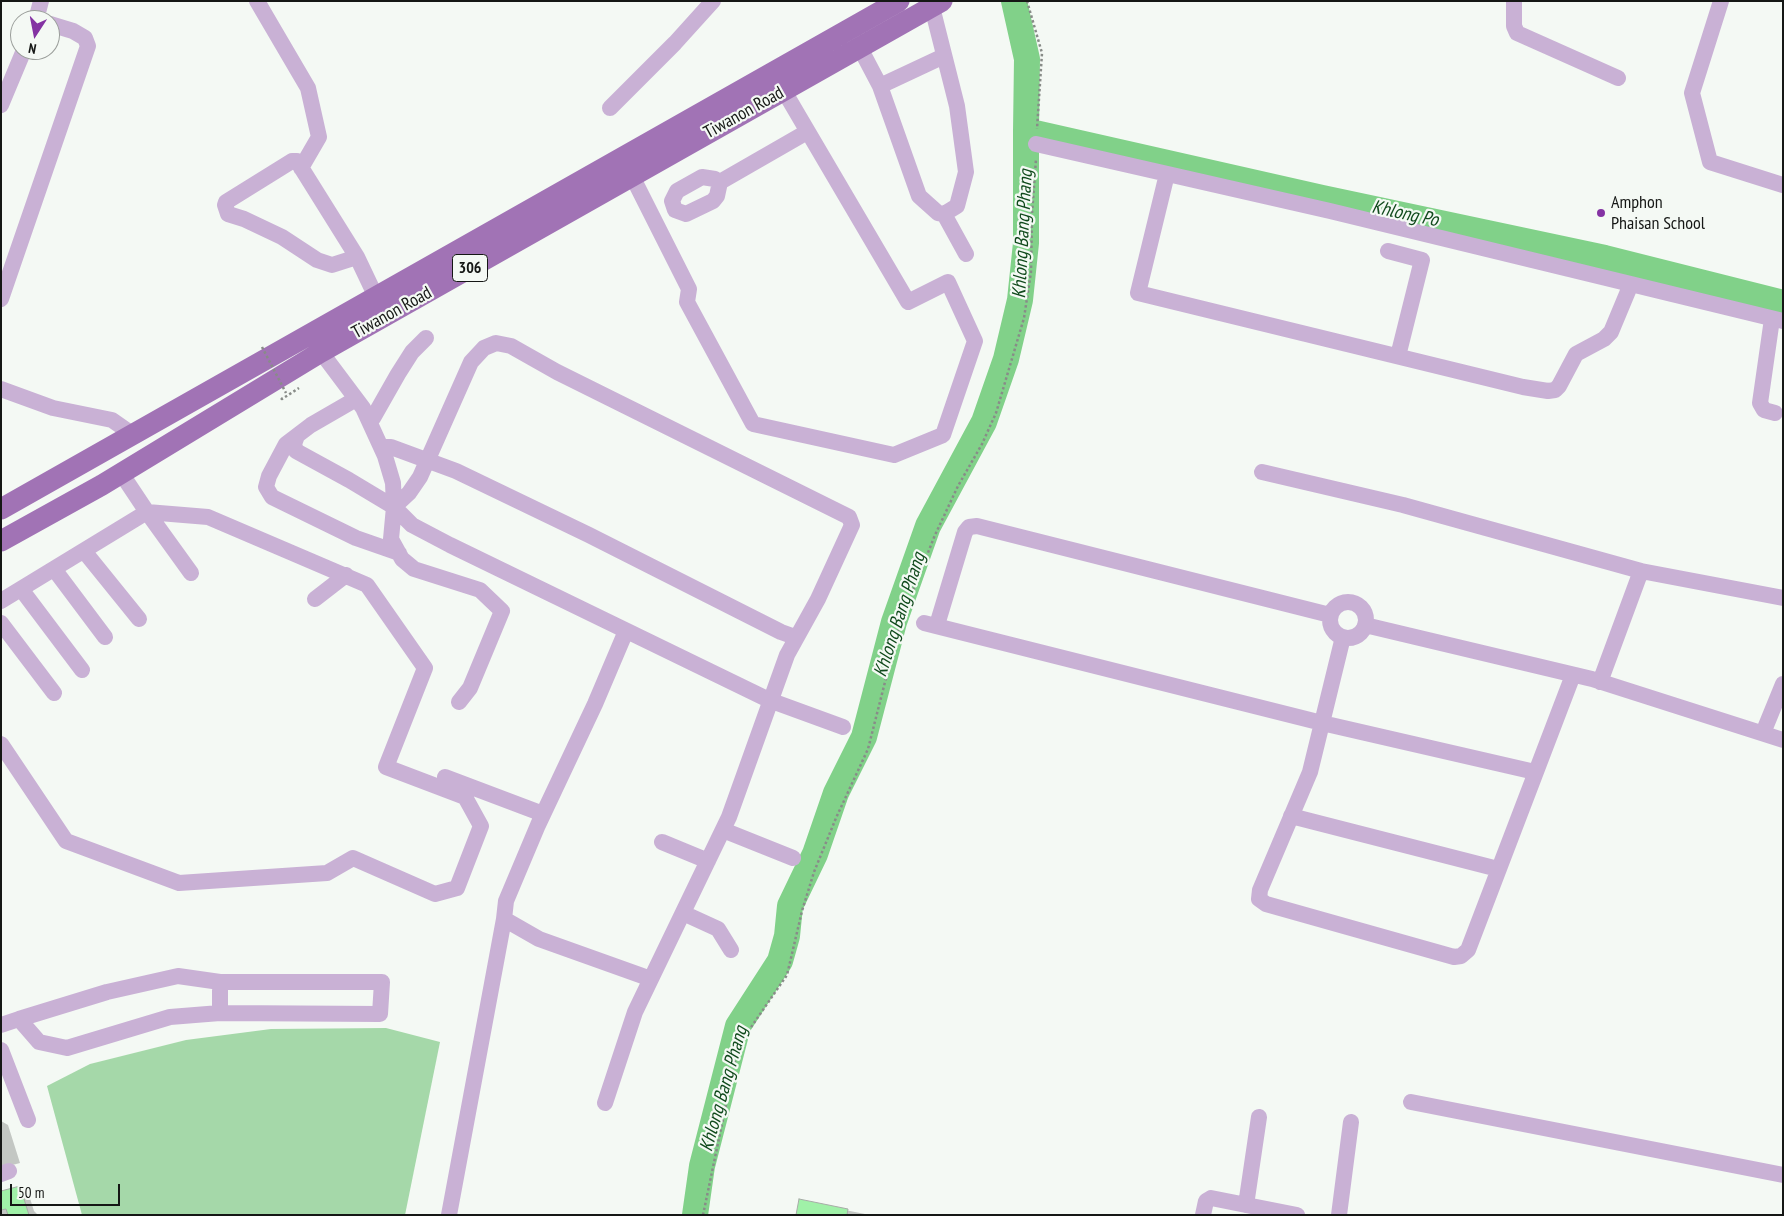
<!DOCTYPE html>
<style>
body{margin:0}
#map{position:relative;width:1784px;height:1216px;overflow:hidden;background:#f4f9f4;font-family:"PT Sans Narrow",sans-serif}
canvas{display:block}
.frame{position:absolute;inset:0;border:2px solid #151715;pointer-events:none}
.north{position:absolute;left:10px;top:10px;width:50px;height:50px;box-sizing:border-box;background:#f4f9f4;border:1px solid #9b9f9b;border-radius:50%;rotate:191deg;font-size:14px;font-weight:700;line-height:20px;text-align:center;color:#151715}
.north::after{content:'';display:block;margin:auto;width:18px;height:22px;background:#8433a3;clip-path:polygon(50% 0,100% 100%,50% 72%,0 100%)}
.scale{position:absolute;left:10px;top:1184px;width:110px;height:22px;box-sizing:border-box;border:2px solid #151715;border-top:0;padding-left:6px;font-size:15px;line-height:18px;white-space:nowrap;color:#151715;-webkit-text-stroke:4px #f4f9f4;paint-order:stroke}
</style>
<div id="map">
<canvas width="1784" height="1216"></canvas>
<div class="frame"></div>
<div class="north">N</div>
<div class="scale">50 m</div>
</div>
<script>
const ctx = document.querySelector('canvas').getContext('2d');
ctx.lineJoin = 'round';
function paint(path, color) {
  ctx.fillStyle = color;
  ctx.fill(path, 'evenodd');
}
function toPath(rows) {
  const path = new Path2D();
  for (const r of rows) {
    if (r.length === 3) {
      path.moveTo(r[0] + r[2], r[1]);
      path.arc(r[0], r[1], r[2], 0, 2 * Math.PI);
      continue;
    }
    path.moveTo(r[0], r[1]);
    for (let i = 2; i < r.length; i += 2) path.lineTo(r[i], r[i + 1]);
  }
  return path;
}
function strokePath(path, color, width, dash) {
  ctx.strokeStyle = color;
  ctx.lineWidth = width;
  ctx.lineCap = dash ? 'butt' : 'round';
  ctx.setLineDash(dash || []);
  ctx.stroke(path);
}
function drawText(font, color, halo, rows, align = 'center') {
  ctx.font = font + ' "PT Sans Narrow",sans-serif';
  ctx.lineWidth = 4.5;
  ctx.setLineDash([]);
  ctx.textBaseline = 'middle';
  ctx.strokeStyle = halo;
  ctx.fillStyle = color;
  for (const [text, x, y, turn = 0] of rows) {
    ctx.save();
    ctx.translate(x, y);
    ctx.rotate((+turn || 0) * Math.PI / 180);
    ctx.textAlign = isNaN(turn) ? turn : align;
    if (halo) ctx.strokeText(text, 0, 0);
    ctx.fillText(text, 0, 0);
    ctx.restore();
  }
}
const green = toPath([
 [386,1028,440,1042,405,1215,82,1215,47,1086,90,1064,186,1040,271,1029]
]);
const shadow = toPath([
 [1,1121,8,1125,20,1163,1,1168],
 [20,1187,28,1192,34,1211,38,1215,1,1215,1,1193],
 [800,1201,870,1215,797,1215]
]);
const river = toPath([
 [1026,131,1322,198,1605,258,1783,303],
 [695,1215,702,1166,738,1026,780,961,787,936,790,906,815,854,836,793,864,737,894,622,928,526,984,422,1006,359,1020,300,1026,243,1026,131,1027,59,1014,1]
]);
const building = toPath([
 [20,1186,29,1215,8,1215,6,1209,1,1210,1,1191,20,1186],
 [799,1199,848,1209,847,1215,796,1215,799,1199]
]);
const path = toPath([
 [1027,1,1042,53,1037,129],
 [281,398,282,399,299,388],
 [703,1215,736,1057,745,1036,787,975,802,911,814,872,836,818,868,749,900,623,935,535,958,486,982,444,996,413,1024,318,1031,272,1032,214,1036,159]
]);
const minor = toPath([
 [257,1,308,88,319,137,301,168],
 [1514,1,1514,26,1517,33,1618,78],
 [1721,1,1692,93,1710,162,1783,185],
 [36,20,41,1],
 [860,48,880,86,919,196,938,213,944,214,957,206,966,172,957,106,932,7],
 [880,86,944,56],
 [1,105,24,50],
 [610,108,675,43,713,1],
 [1036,144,1330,211,1783,321],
 [1167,174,1138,293,1523,387,1548,391,1555,390,1559,386,1576,354,1604,339,1611,332,1631,284],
 [632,176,689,289,687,302,753,424,894,455,943,435,975,341,948,282,908,302,784,91],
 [702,177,715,179,720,182,717,196,713,201,686,214,675,210,672,201,677,191,702,177],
 [720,182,807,132],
 [944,214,966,254],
 [1388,251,1422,260,1398,356],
 [357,257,332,265,317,260,282,237,244,219,228,214,225,205,226,202,292,161,297,161,357,257,376,297],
 [1,299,88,46,85,38,73,31,50,24],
 [1772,319,1760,403,1764,410,1775,413],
 [321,352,363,408,385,456,393,483,394,507,391,539,402,559,414,569,480,590,502,611,470,688,459,702],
 [1,389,53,408,112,420,132,434],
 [356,399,311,425,286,444,269,476,266,487,272,497,356,538,399,553],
 [369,421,373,418,398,374,412,352,426,338],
 [297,436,294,444,296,451,349,480,394,507,412,525,450,545,769,700,843,727],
 [381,447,391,447,456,471,589,535,781,632,795,637],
 [1262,472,1403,505,1641,571],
 [394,507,409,493,420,477,471,362,484,348,496,343,511,346,557,372,849,517,852,525,818,599,787,655,729,817,635,1012,605,1103],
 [84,551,139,619],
 [54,569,105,637],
 [21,589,82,670],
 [315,599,346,575],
 [1,601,147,512,191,573],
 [1348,620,18],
 [1,623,54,693],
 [924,623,1322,723,1535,772],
 [937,625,965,532,969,527,977,526,1330,615],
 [1365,625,1592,679,1783,740],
 [626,631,595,704,538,825,506,901,504,919,539,939,651,979],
 [1343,637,1310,772,1260,890,1259,899,1266,904,1454,957,1461,956,1468,950,1573,675],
 [1600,682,1641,571,1783,598],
 [1763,733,1783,684],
 [1,744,66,841,179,883,327,873,353,858,435,894,457,888,481,826,465,797,386,767,425,668,367,585,208,517,147,512,121,473],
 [445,777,543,814],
 [1291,816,1498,869],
 [723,830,793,858],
 [662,842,708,861],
 [683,913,718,929,731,950],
 [220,982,220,1013],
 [1,1025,19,1019,107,992,178,976,220,982,382,982,380,1014,220,1013,170,1017,67,1048,39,1042,19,1019],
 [1,1050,28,1120],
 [1411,1102,1783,1175],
 [1,1174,9,1171],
 [1246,1205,1259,1117],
 [449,1215,504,919],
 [1203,1215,1206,1201,1211,1198,1297,1215],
 [1339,1215,1351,1122]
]);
const major = toPath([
 [1,509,899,1],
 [1,541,102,485,321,352,942,1]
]);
const pathBridge = toPath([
 [262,347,286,393]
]);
const markers = [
 [1601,213,5,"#8433a3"]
];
const shields = [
 [470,268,35]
];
const shieldNames = [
 ["306",470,268]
];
const streetNames = [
 ["Tiwanon Road",744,113,-29],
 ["Tiwanon Road",392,313,-29]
];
const poiNames = [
 ["Amphon",1611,203],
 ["Phaisan School",1611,224]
];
const waterNames = [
 ["Khlong Po",1405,214,12],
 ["Khlong Bang Phang",1023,234,-87],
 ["Khlong Bang Phang",900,615,-72],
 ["Khlong Bang Phang",724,1089,-74]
];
paint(green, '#a5d8a9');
paint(shadow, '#0003');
strokePath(river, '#81d189', 26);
paint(building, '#a0f1a8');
strokePath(building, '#a7aca7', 1);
strokePath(path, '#888c88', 2.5, [2.5, 2.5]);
strokePath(minor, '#c9b1d5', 16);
strokePath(major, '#a173b5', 21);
strokePath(pathBridge, '#888c88', 2.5, [2.5, 2.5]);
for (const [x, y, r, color] of markers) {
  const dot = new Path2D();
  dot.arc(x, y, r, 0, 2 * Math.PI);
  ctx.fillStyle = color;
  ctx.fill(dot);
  strokePath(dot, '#f4f9f4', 2);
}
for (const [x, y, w] of shields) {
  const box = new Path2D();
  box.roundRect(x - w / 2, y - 13.5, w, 27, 4);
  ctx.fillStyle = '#f4f9f4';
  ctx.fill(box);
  strokePath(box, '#151715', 1);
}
drawText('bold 16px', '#151715', null, shieldNames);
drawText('18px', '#151715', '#f4f9f4', streetNames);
drawText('18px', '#151715', '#f4f9f4', poiNames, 'left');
drawText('italic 19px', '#104a1c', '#f4f9f4', waterNames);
</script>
